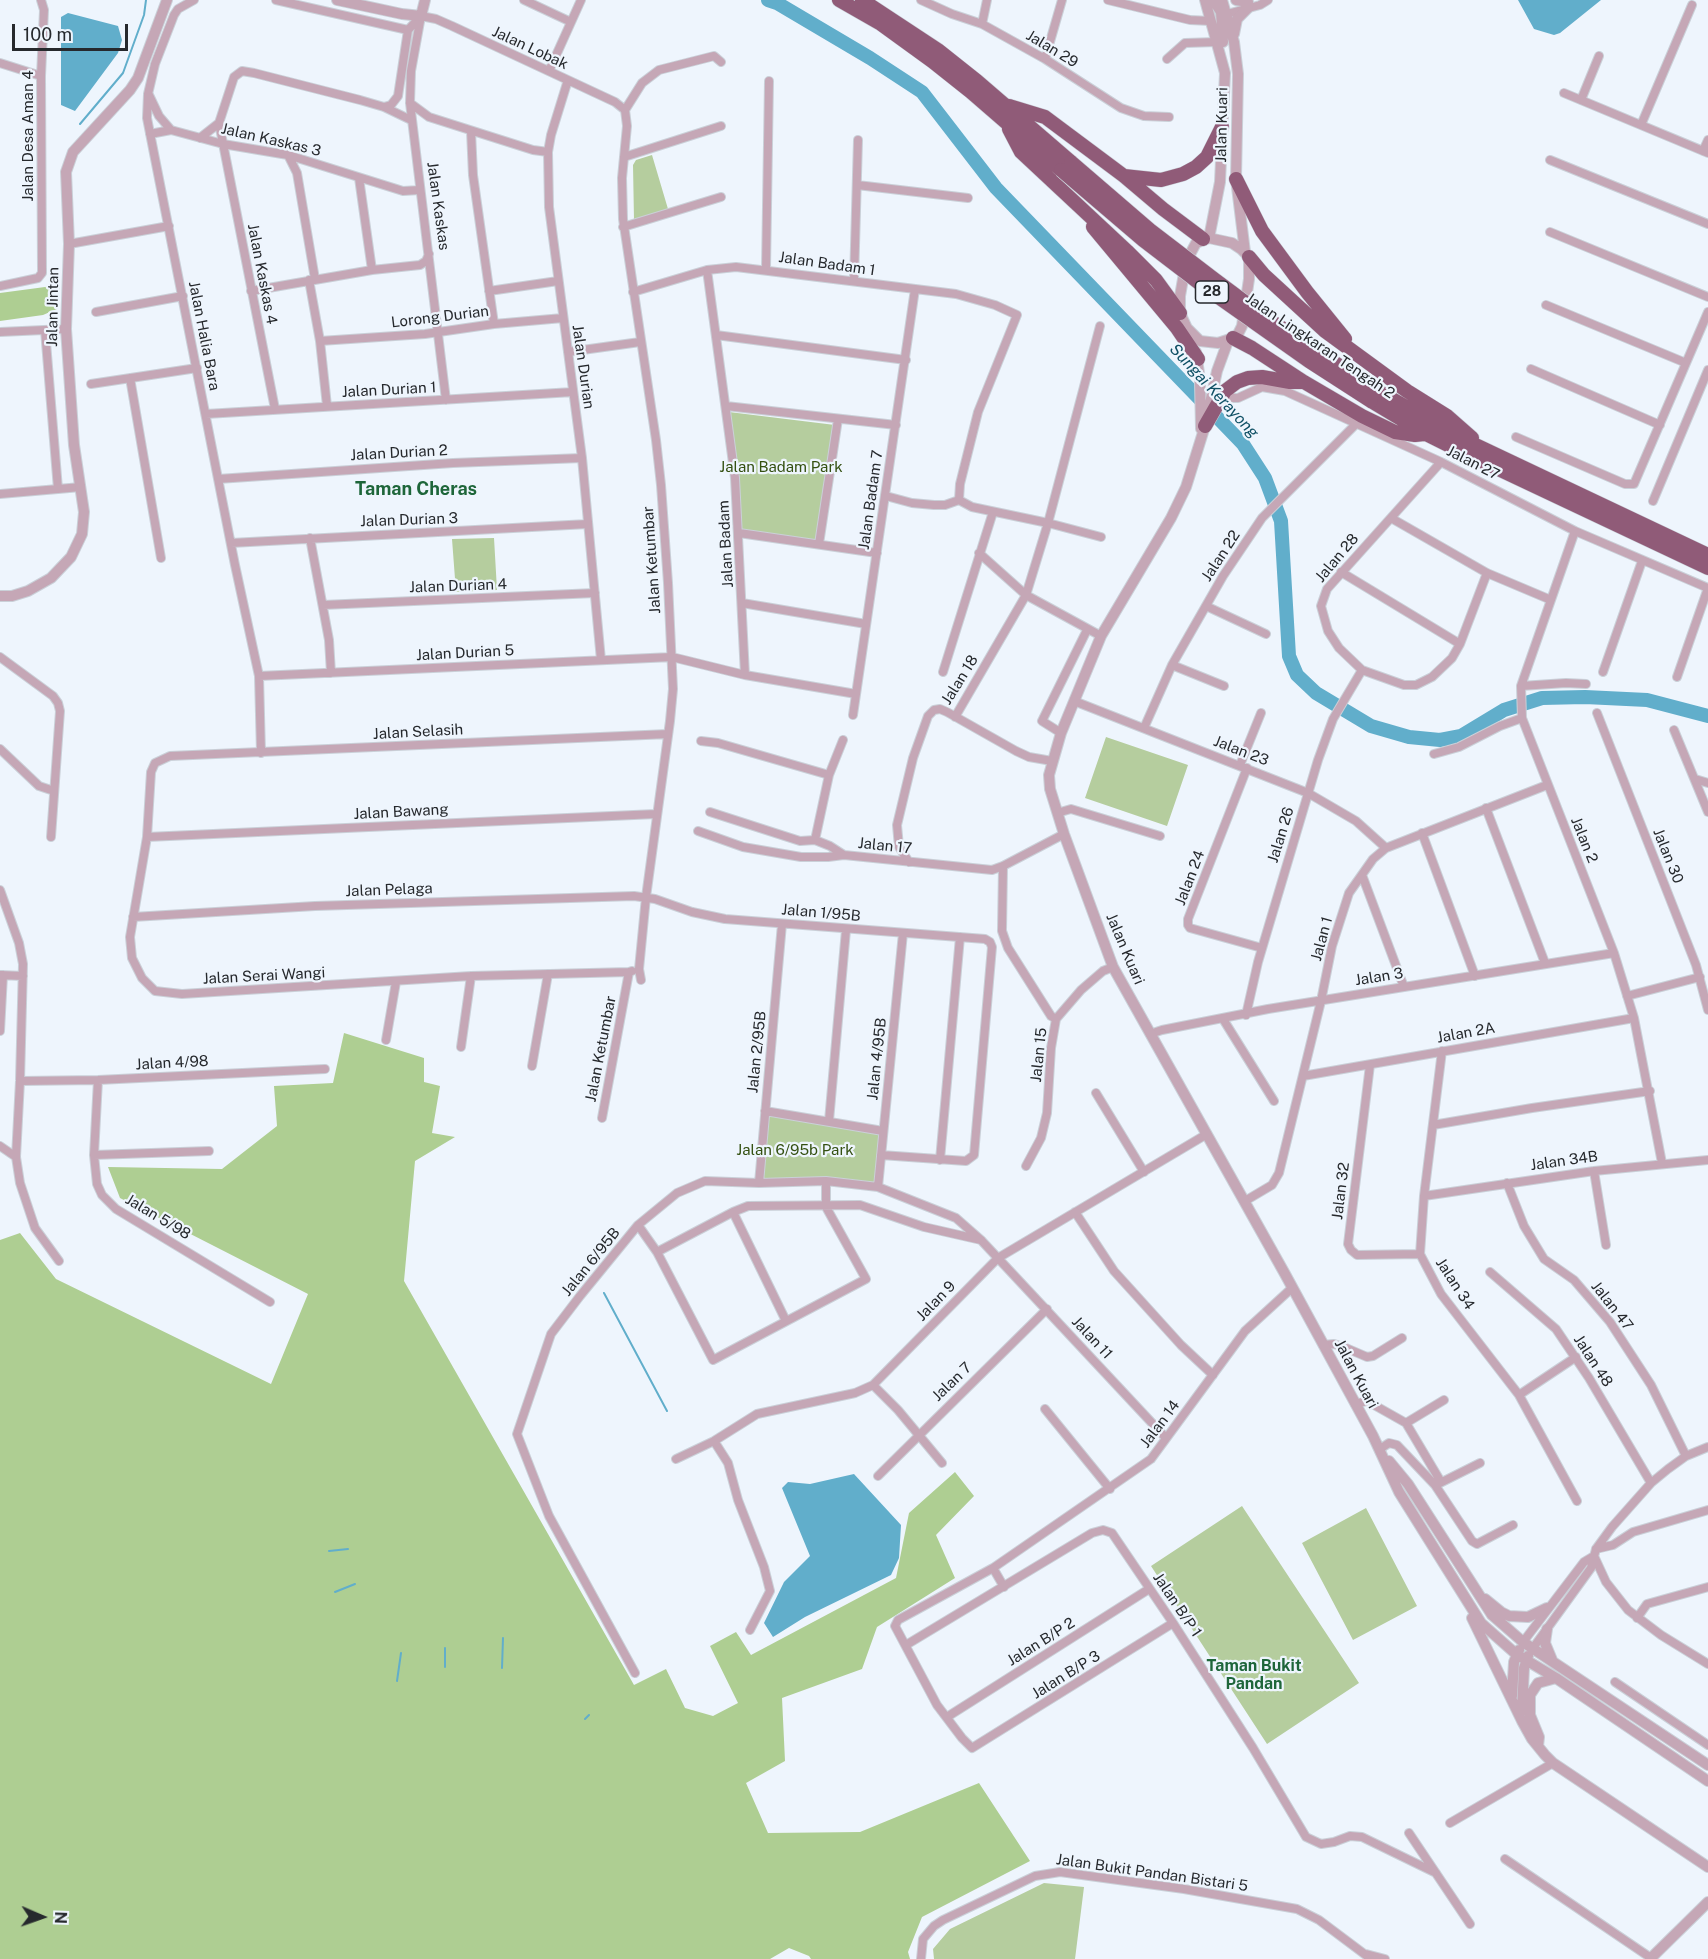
<!DOCTYPE html>
<style>
body{margin:0}
#map{position:relative;width:1708px;height:1959px;overflow:hidden;background:#eef5fd;font-family:"Public Sans",sans-serif}
canvas{display:block}
.north{position:absolute;left:12px;top:1887px;width:60px;height:60px;-webkit-text-stroke:4px #eef5fd;paint-order:stroke;rotate:92deg;font-size:16px;font-weight:700;line-height:24px;text-align:center;color:#26292d}
.north::after{content:'';display:block;margin:auto;width:21px;height:27px;background:#26292d;clip-path:polygon(50% 0,100% 100%,50% 72%,0 100%)}
.scale{position:absolute;left:12px;top:24px;width:116px;height:27px;box-sizing:border-box;border:3px solid #26292d;border-top:0;padding-left:8px;font-size:18px;line-height:21px;white-space:nowrap;color:#26292d;-webkit-text-stroke:4px #eef5fd;paint-order:stroke}
</style>
<div id="map">
<canvas width="1708" height="1959"></canvas>
<div class="north">N</div>
<div class="scale">100 m</div>
</div>
<script>
const ctx = document.querySelector('canvas').getContext('2d');
ctx.lineJoin = 'round';
function paint(path, color) {
  ctx.fillStyle = color;
  ctx.fill(path, 'evenodd');
}
function toPath(rows) {
  const path = new Path2D();
  for (const r of rows) {
    path.moveTo(r[0], r[1]);
    for (let i = 2; i < r.length; i += 2) path.lineTo(r[i], r[i + 1]);
  }
  return path;
}
function strokePath(path, color, width, dash) {
  ctx.strokeStyle = color;
  ctx.lineWidth = width;
  ctx.lineCap = dash ? 'butt' : 'round';
  ctx.setLineDash(dash || []);
  ctx.stroke(path);
}
function drawText(font, color, halo, rows, align = 'center') {
  ctx.font = font + ' "Public Sans",sans-serif';
  ctx.lineWidth = 4.5;
  ctx.setLineDash([]);
  ctx.textBaseline = 'middle';
  ctx.strokeStyle = halo;
  ctx.fillStyle = color;
  for (const [text, x, y, turn = 0] of rows) {
    ctx.save();
    ctx.translate(x, y);
    ctx.rotate((+turn || 0) * Math.PI / 180);
    ctx.textAlign = isNaN(turn) ? turn : align;
    if (halo) ctx.strokeText(text, 0, 0);
    ctx.fillText(text, 0, 0);
    ctx.restore();
  }
}
const green = toPath([
 [652,155,668,209,634,220,633,165,636,160],
 [729,412,835,425,819,544,739,533],
 [494,538,497,590,456,592,452,539],
 [1106,737,1188,765,1167,826,1085,798],
 [765,1111,883,1131,878,1187,759,1183],
 [1242,1506,1359,1683,1267,1744,1151,1566],
 [1366,1508,1417,1606,1353,1640,1302,1543],
 [1044,1883,1084,1887,1075,1959,934,1959,933,1949,950,1929]
]);
const forest = toPath([
 [60,285,57,309,43,315,0,321,0,293],
 [344,1033,424,1058,424,1082,440,1086,432,1133,455,1137,415,1161,404,1281,634,1685,666,1669,685,1708,713,1716,738,1703,710,1646,736,1632,751,1655,896,1578,909,1513,955,1472,974,1496,936,1535,955,1578,877,1627,862,1669,782,1698,785,1761,746,1783,768,1833,860,1832,979,1783,1030,1861,922,1917,908,1952,910,1959,811,1959,809,1956,789,1948,770,1959,0,1959,0,1240,20,1233,56,1279,271,1384,308,1294,120,1198,108,1167,222,1169,277,1126,274,1086,333,1083]
]);
const water = toPath([
 [1518,0,1601,0,1560,33,1554,35,1534,29],
 [68,13,118,26,122,40,118,53,75,111,61,105,61,17],
 [854,1474,901,1525,899,1558,891,1575,805,1617,773,1637,764,1623,784,1582,810,1556,782,1488,788,1482,810,1484]
]);
const stream = toPath([
 [80,124,123,73,144,15,146,0],
 [604,1293,667,1411],
 [329,1551,348,1549],
 [335,1592,355,1584],
 [445,1648,445,1667],
 [502,1668,503,1638],
 [397,1681,401,1653],
 [585,1719,589,1715]
]);
const river = toPath([
 [768,0,777,3,870,58,922,92,996,188,1243,444,1265,478,1281,521,1289,656,1297,675,1316,693,1371,726,1409,737,1440,740,1461,736,1504,710,1542,698,1585,697,1647,700,1708,716]
]);
const minor = toPath([
 [194,0,178,9,174,15,155,64,148,94,147,118,235,565,259,676,261,753],
 [276,0,408,30],
 [524,0,571,22],
 [921,0,952,14,982,24,1045,59,1121,108,1144,116,1169,117],
 [1108,0,1190,20,1211,21],
 [1227,14,1260,5,1268,0],
 [421,16,411,71,410,103,446,400],
 [421,16,436,19,452,26,615,102,625,110],
 [982,24,987,0],
 [1045,59,1062,0],
 [1167,59,1185,43,1217,42],
 [0,63,41,76],
 [549,71,581,0],
 [568,80,551,135,548,152,549,207,582,458,601,660],
 [1564,93,1708,153],
 [149,95,159,116,171,130],
 [1581,100,1599,56],
 [410,103,429,117,533,150,548,152],
 [384,107,391,105,398,96,408,30,421,16],
 [1641,125,1692,5],
 [471,131,473,175,494,324],
 [150,134,171,130,223,144,288,155,403,191,420,190],
 [200,138,219,123],
 [1703,151,1708,140],
 [288,155,297,173,315,279],
 [624,157,721,126],
 [1550,160,1708,224],
 [359,178,372,270],
 [857,185,968,198],
 [623,227,721,197],
 [1550,232,1708,297],
 [69,244,169,226],
 [766,269,769,81],
 [707,270,735,478,745,675],
 [309,280,320,341,327,406],
 [854,281,858,140],
 [0,286,38,278,42,273,41,76,44,10,41,0],
 [251,291,372,270,420,265,426,261,429,254],
 [489,291,558,281],
 [633,292,707,270,736,267,956,294,995,305,1017,315,978,412,960,484,959,500],
 [1546,305,1686,363],
 [96,312,183,296],
 [45,330,58,489],
 [0,332,66,329],
 [716,335,906,360],
 [320,341,425,334,494,324,563,318],
 [568,352,640,342],
 [1531,369,1660,425],
 [130,378,161,558],
 [91,384,197,368],
 [1225,391,1233,398,1238,398,1262,387,1285,391,1441,462,1575,531,1708,588],
 [726,406,896,425],
 [275,409,219,123,234,77,242,71,254,73,360,100,384,107,411,120],
 [206,414,573,392],
 [1516,437,1625,484,1634,484,1708,312],
 [1441,462,1327,589,1321,606,1328,631,1339,648,1362,670,1404,685,1416,685,1432,677,1452,658,1460,644,1487,573],
 [218,479,453,463,582,458],
 [0,494,81,487],
 [886,496,912,503,934,505,945,505,959,500,972,507,1048,523,1101,537],
 [1653,501,1708,370],
 [1391,518,1487,573,1551,600],
 [1575,531,1521,686,1522,718,1614,953,1634,1018,1662,1163],
 [739,533,877,553],
 [310,538,329,640,331,673],
 [231,543,588,524],
 [819,544,838,419],
 [979,553,1026,595,1101,636],
 [1341,572,1460,644],
 [742,603,866,624],
 [323,605,595,593],
 [1206,606,1266,634],
 [0,657,53,696,58,703,60,711,51,837],
 [1172,665,1224,686],
 [943,672,993,512],
 [1603,672,1642,561],
 [259,676,672,657,745,675,856,694],
 [1677,677,1708,588],
 [1521,686,1566,683,1586,684],
 [1074,701,1308,793,1356,821,1386,848],
 [1597,713,1696,965,1708,1010],
 [853,715,915,289],
 [955,717,1026,595,1048,523,1100,326],
 [1144,728,1172,665,1223,576,1262,518,1357,423],
 [1674,730,1708,812],
 [1061,733,1042,721,1087,630],
 [701,741,718,743,829,775],
 [0,749,39,786,54,791],
 [1434,754,1459,747,1500,726,1522,718],
 [1240,765,1261,713],
 [1247,768,1188,919,1188,925,1190,928,1262,948],
 [1695,779,1708,783],
 [1486,808,1545,963],
 [710,812,800,841,815,840,830,846,844,855],
 [1057,813,1071,809,1160,836],
 [698,831,743,847,801,857,828,857,844,855,992,870,1003,866,1064,834],
 [1422,833,1475,976],
 [147,837,656,814],
 [815,840,829,775,843,740],
 [909,862,899,847,897,825,913,758,928,716,934,710,940,709,947,712,1016,751,1029,757,1052,761],
 [1003,866,1002,931,1008,948,1051,1016,1056,1019],
 [1362,875,1404,987],
 [0,890,19,943,23,964,20,1081,16,1157,20,1183,35,1228,59,1261],
 [133,917,315,906,634,896,655,899,692,912,725,919,985,939,990,942,992,947,974,1155,966,1161,881,1155],
 [629,972,471,976,182,994,155,991,142,978,132,958,130,937,147,837,151,772,155,763,170,756,668,734],
 [0,975,23,976],
 [641,980,639,969,646,897,670,721,673,689,668,583,661,485,656,440,623,219,622,178,627,126,625,110,642,83,659,70,714,56,721,62],
 [1627,996,1700,977],
 [1246,1015,1258,962,1318,760,1333,719,1362,670],
 [1223,1019,1274,1101],
 [0,1031,3,975],
 [1150,1034,1162,1030,1268,1009,1614,953],
 [386,1040,396,982],
 [461,1047,471,976],
 [1442,1051,1424,1196,1420,1254,1441,1294,1519,1395,1577,1501],
 [1370,1065,1348,1244,1351,1250,1357,1255,1420,1254],
 [532,1066,548,974],
 [1303,1076,1634,1018],
 [98,1080,94,1155,97,1184,102,1195,116,1209,270,1302],
 [20,1081,98,1080,325,1069],
 [1096,1093,1144,1172],
 [765,1111,883,1131],
 [602,1118,629,972,632,971],
 [829,1121,846,930],
 [1433,1125,1532,1108,1650,1091],
 [0,1146,16,1157],
 [94,1155,209,1151],
 [940,1160,960,937],
 [1026,1166,1041,1138,1047,1113,1051,1048,1056,1019,1081,990,1103,971,1113,967],
 [1594,1171,1606,1245],
 [759,1183,782,924],
 [1507,1183,1524,1226,1544,1259,1574,1280,1610,1322,1651,1385,1686,1456],
 [878,1187,903,933],
 [1424,1196,1594,1171,1708,1160],
 [1245,1201,1272,1185,1279,1173,1321,1001,1332,946,1349,893,1373,859,1386,848,1547,785],
 [733,1212,786,1321],
 [1075,1212,1114,1271,1181,1345,1213,1375],
 [638,1225,657,1252,713,1360,866,1279,826,1207,826,1181],
 [657,1252,733,1212,748,1206,860,1205,924,1227,981,1240],
 [1490,1272,1556,1329,1589,1378,1651,1483],
 [1323,1345,1334,1344,1346,1348,1367,1357,1373,1356,1402,1338],
 [873,1385,898,1410,942,1463],
 [1519,1395,1576,1357],
 [1355,1404,1367,1401,1406,1423],
 [1045,1409,1110,1489],
 [714,1441,728,1463,738,1500,764,1567,770,1591,750,1630],
 [1380,1449,1389,1443,1397,1445,1435,1485,1472,1541,1477,1544,1513,1525],
 [676,1459,714,1441,757,1414,855,1393,873,1385,998,1258,1207,1134],
 [878,1476,1047,1309],
 [1441,1482,1406,1423,1444,1400],
 [1438,1484,1480,1463],
 [1596,1549,1613,1545,1633,1532,1708,1510],
 [1594,1556,1606,1582,1628,1610,1661,1635,1708,1664],
 [993,1568,1004,1587],
 [1637,1618,1647,1604,1708,1587],
 [1173,1623,972,1748,962,1738,937,1705,895,1626,898,1620,993,1568,1151,1459,1245,1331,1292,1288],
 [1523,1642,1584,1562,1594,1556],
 [906,1645,1092,1533,1103,1530,1112,1533,1173,1623,1253,1748,1306,1837,1321,1844,1334,1842,1350,1836,1362,1837,1436,1873],
 [1533,1648,1591,1568,1596,1549,1612,1527,1651,1483,1668,1469,1686,1456,1708,1447],
 [635,1673,549,1516,517,1434,551,1334,580,1296,638,1225,677,1193,705,1181,759,1183,826,1181,878,1187,956,1218,981,1240,1166,1438],
 [1615,1682,1708,1745],
 [947,1717,1149,1589],
 [1450,1823,1553,1763],
 [1409,1833,1470,1924],
 [1505,1859,1651,1958],
 [1366,1954,1385,1959],
 [921,1959,923,1939,934,1926,943,1920,1035,1876,1060,1872,1184,1889,1297,1909,1319,1920,1371,1959]
]);
const tertiary = toPath([
 [337,0,402,14,421,16,425,0],
 [1205,0,1225,73,1220,182,1209,238],
 [1213,0,1221,12,1223,42],
 [1222,0,1234,42,1238,74,1236,179,1245,252],
 [1236,0,1248,2],
 [1234,34,1237,19,1248,8],
 [1209,238,1232,243,1241,249,1249,257,1249,279,1242,326,1238,334,1233,338,1218,343,1200,341,1187,328,1180,313,1180,296,1186,262,1196,243,1209,238],
 [1228,341,1217,371,1205,426,1186,487,1171,518,1101,636,1061,733,1049,775,1050,789,1064,834,1113,967,1285,1274,1373,1436,1399,1492,1481,1623,1516,1654,1556,1678,1708,1781],
 [1196,352,1200,380,1201,429],
 [0,596,12,596,28,591,51,578,71,557,82,534,84,512,74,445,66,329,69,244,66,172,73,152,130,90,138,78,167,0],
 [1389,1461,1408,1484,1492,1615,1523,1642,1708,1765],
 [1485,1599,1501,1612,1509,1616,1528,1617,1547,1608],
 [1472,1618,1522,1721,1532,1739,1545,1755,1553,1763,1708,1867],
 [1547,1629,1545,1643,1552,1660],
 [1512,1696,1514,1662,1519,1650],
 [1522,1711,1524,1668,1528,1656],
 [1538,1746,1539,1737,1530,1715,1530,1695,1538,1683,1556,1678],
 [1650,1959,1708,1902]
]);
const trunk = toPath([
 [839,0,881,24,932,61,971,92,1061,170],
 [862,0,938,50,977,81,1071,162],
 [1009,106,1045,117,1124,176,1163,209,1203,239],
 [1009,129,1021,152,1127,251,1156,280,1180,313],
 [1124,176,1161,180,1183,174,1196,167,1207,157,1222,127],
 [1236,179,1262,231,1307,292,1345,339],
 [1093,227,1177,328,1198,359],
 [1249,257,1264,275,1325,331,1407,391,1447,416,1472,438],
 [1233,338,1252,348,1304,382,1362,416,1395,432,1415,435,1424,434],
 [1378,391,1463,439,1708,555],
 [1371,401,1426,434,1458,450,1708,568],
 [1205,426,1225,391,1237,382,1248,378,1262,377,1290,382,1302,382]
]);
const trunkBridge = toPath([
 [1071,162,1150,230,1214,279,1265,317,1378,391],
 [1061,170,1143,240,1207,289,1309,361,1371,401]
]);
const shields = [
 [1212,292,33]
];
const shieldNames = [
 ["28",1212,292]
];
const streetNames = [
 ["Jalan Lobak",530,48,25],
 ["Jalan 29",1052,49,31],
 ["Jalan Kuari",1222,125,-89],
 ["Jalan Desa Aman 4",28,136,-90],
 ["Jalan Kaskas 3",271,140,13],
 ["Jalan Kaskas",438,206,82],
 ["Jalan Badam 1",827,264,8],
 ["Jalan Kaskas 4",262,274,79],
 ["Jalan Jintan",53,307,-89],
 ["Lorong Durian",440,317,-7],
 ["Jalan Halia Bara",204,336,79],
 ["Jalan Lingkaran Tengah 2",1320,346,34],
 ["Jalan Durian",583,367,82],
 ["Jalan Durian 1",389,390,-3],
 ["Jalan Durian 2",399,453,-3],
 ["Jalan 27",1473,463,27],
 ["Jalan Badam 7",871,500,-82],
 ["Jalan Durian 3",409,520,-2],
 ["Jalan Badam",726,544,-93],
 ["Jalan 22",1221,556,-57],
 ["Jalan 28",1337,558,-50],
 ["Jalan Ketumbar",652,560,-94],
 ["Jalan Durian 4",458,586,-2],
 ["Jalan Durian 5",465,653,-3],
 ["Jalan 18",960,680,-58],
 ["Jalan Selasih",418,732,-3],
 ["Jalan 23",1241,751,21],
 ["Jalan Bawang",401,812,-3],
 ["Jalan 26",1281,835,-73],
 ["Jalan 2",1584,840,68],
 ["Jalan 17",885,846,6],
 ["Jalan 30",1668,856,68],
 ["Jalan 24",1190,878,-69],
 ["Jalan Pelaga",389,890,-2],
 ["Jalan 1/95B",821,913,5],
 ["Jalan 1",1322,939,-75],
 ["Jalan Kuari",1125,949,67],
 ["Jalan Serai Wangi",264,976,-3],
 ["Jalan 3",1379,977,-9],
 ["Jalan 2A",1466,1033,-10],
 ["Jalan Ketumbar",601,1049,-79],
 ["Jalan 2/95B",757,1052,-84],
 ["Jalan 15",1039,1055,-84],
 ["Jalan 4/95B",877,1059,-84],
 ["Jalan 4/98",172,1063,-3],
 ["Jalan 34B",1564,1161,-8],
 ["Jalan 32",1341,1191,-83],
 ["Jalan 5/98",158,1217,31],
 ["Jalan 6/95B",591,1262,-51],
 ["Jalan 34",1455,1284,57],
 ["Jalan 9",936,1301,-46],
 ["Jalan 47",1612,1306,52],
 ["Jalan 11",1092,1338,47],
 ["Jalan 48",1593,1361,57],
 ["Jalan Kuari",1356,1374,62],
 ["Jalan 7",952,1382,-44],
 ["Jalan 14",1160,1424,-53],
 ["Jalan B/P 1",1177,1605,56],
 ["Jalan B/P 2",1041,1642,-32],
 ["Jalan B/P 3",1066,1675,-32],
 ["Jalan Bukit Pandan Bistari 5",1152,1873,8]
];
const parkNames = [
 ["Jalan Badam Park",781,467],
 ["Jalan 6/95b Park",795,1150]
];
const waterNames = [
 ["Sungai Kerayong",1214,391,47]
];
const neighbourhoodNames = [
 ["Taman Bukit",1254,1666],
 ["Pandan",1254,1684]
];
const quarterNames = [
 ["Taman Cheras",416,489]
];
paint(green, '#b5cd9e');
paint(forest, '#aece92');
paint(water, '#61aecb');
strokePath(stream, '#61aecb', 2);
strokePath(river, '#61aecb', 14);
strokePath(minor, '#cad0d8', 10);
strokePath(tertiary, '#cad0d8', 12);
strokePath(trunk, '#cad0d8', 15);
strokePath(minor, '#c5a7b6', 8);
strokePath(tertiary, '#c5a7b6', 10);
strokePath(trunk, '#905b78', 14);
strokePath(trunkBridge, '#cad0d8', 15, []);
strokePath(trunkBridge, '#905b78', 14);
for (const [x, y, w] of shields) {
  const box = new Path2D();
  box.roundRect(x - w / 2, y - 11, w, 22, 4.5);
  ctx.fillStyle = '#eef5fd';
  ctx.fill(box);
  strokePath(box, '#26292d', 1.5);
}
drawText('bold 14px', '#26292d', null, shieldNames);
drawText('15px', '#26292d', '#eef5fd', streetNames);
drawText('15px', '#345011', '#eef5fd', parkNames);
drawText('italic 16px', '#0f5065', '#eef5fd', waterNames);
drawText('bold 16px', '#1e663a', '#eef5fd', neighbourhoodNames);
drawText('bold 18px', '#1e663a', '#eef5fd', quarterNames);
</script>
